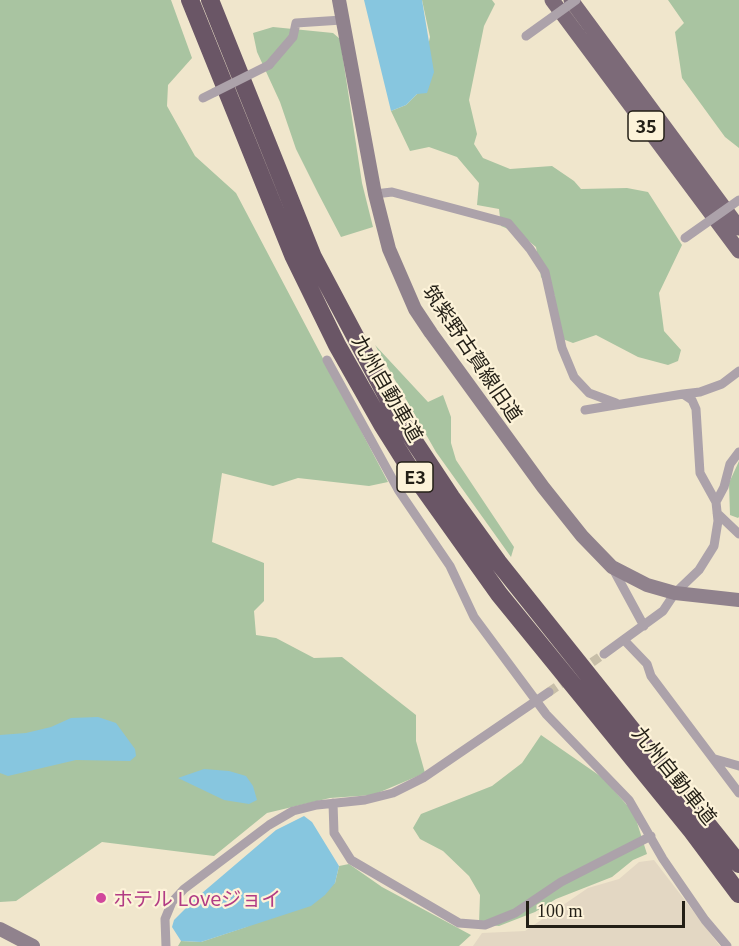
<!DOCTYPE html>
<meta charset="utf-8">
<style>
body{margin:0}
#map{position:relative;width:739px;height:946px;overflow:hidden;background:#f0e6cc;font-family:Georgia,serif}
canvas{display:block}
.scale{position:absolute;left:526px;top:901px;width:159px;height:27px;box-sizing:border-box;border:3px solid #231f16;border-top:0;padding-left:8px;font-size:18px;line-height:21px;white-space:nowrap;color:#231f16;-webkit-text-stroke:4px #fdf3d9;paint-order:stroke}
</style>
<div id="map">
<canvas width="739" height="946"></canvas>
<div class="scale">100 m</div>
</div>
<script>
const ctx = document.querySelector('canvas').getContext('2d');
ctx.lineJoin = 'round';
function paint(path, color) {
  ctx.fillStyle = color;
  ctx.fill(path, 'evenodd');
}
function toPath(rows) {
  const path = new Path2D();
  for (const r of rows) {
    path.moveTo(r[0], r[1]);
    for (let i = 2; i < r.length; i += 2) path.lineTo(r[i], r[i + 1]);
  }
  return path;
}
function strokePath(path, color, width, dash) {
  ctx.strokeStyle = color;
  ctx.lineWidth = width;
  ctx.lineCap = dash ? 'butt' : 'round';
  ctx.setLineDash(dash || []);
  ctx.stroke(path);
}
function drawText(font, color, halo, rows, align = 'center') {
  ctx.font = font + ' Georgia,"Noto Sans JP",serif';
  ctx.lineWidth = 4.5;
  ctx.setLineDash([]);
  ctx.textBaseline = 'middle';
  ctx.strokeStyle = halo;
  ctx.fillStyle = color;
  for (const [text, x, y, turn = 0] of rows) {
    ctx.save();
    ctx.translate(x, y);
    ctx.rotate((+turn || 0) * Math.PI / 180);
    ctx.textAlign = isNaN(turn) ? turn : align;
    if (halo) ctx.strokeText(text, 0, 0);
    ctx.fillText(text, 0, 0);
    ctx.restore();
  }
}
const industrial = toPath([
 [654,860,720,946,473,946,482,933,525,931,588,888,619,879,639,862]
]);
const green = toPath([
 [0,0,171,0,192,58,168,85,167,106,195,156,236,193,388,482,369,486,298,478,273,486,222,473,212,542,264,563,264,601,254,611,256,635,276,638,314,658,342,657,416,715,416,741,425,773,373,795,330,798,267,813,214,856,102,842,16,901,0,902],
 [422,0,492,0,495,4,484,26,469,100,477,134,474,144,483,158,510,169,552,166,574,181,581,189,627,188,648,192,682,245,659,293,664,331,681,350,678,361,668,365,638,357,596,335,573,343,560,338,555,325,555,296,541,277,536,247,520,234,501,226,499,209,477,205,479,183,457,157,429,147,410,151,391,111,406,105,417,94,430,37],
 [668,0,739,0,739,148,725,137,682,78,675,32,684,23],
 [273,27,333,33,340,39,362,183,373,227,341,237,318,193,296,149,280,102,257,52,253,33],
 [375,345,428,402,443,395,451,417,451,443,456,460,514,547,511,557,436,452],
 [739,461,739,517,738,518,730,515,729,483],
 [541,735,603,778,634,813,647,854,633,860,612,877,556,899,535,912,499,926,479,924,480,895,469,876,443,851,420,839,413,828,421,814,492,786,522,763],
 [349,864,382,887,471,935,459,946,178,946,181,941,201,942,246,927,335,883,339,866]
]);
const water = toPath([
 [364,0,422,0,434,72,427,93,417,94,406,105,391,111],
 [98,717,116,723,135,749,136,756,130,761,76,760,8,776,0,773,0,735,26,733,51,727,71,718],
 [204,769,229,771,246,776,253,786,257,800,249,804,224,800,178,778],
 [304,816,312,822,339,866,335,883,325,895,311,906,201,942,181,941,172,927,174,920,195,899,276,830]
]);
const streetTunnel = toPath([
 [581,670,604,654],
 [549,692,569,678]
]);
const street = toPath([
 [269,65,293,37,296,23,342,20],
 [203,98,215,92],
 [375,194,392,192,508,223,530,249,545,272,562,348,574,377,589,393,616,403],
 [327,360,399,491,450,566,474,617,546,714,629,800,663,859,705,920,727,946],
 [683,394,700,392,722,384,739,371],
 [585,410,683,394,692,400,696,409,700,473,716,502,718,521,714,546,699,570,675,593,663,611,604,654],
 [716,502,724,487,730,464,739,452],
 [717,513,739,534],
 [612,567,644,626],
 [624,640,647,664,651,676,739,793],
 [715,759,739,766],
 [333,803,334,833,351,860,459,923,485,925,515,913,561,882,651,836],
 [166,946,165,919,172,902,184,889,269,825,293,811,317,805,365,800,393,793,423,778,549,692]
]);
const secondary = toPath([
 [339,0,375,194,389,249,415,309,431,333,543,487,582,536,612,567,647,585,675,593,739,600],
 [0,929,33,946]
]);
const primary = toPath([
 [552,0,739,251],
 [571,0,739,228]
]);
const highway = toPath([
 [190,0,293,255,337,345,383,426,412,472,499,594,692,831,739,894],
 [210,0,313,257,398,417,451,497,498,562,739,864]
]);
const streetBridge = toPath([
 [526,36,576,0],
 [215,92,269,65],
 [685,238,739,200]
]);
const markers = [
 [101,898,6,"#d1479c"]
];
const shields = [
 [646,126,36],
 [415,477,36]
];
const shieldNames = [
 ["35",646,126],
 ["E3",415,477]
];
const streetNames = [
 ["筑紫野古賀線旧道",473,353,56],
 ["九州自動車道",388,388,60],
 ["九州自動車道",675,775,51]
];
const hotelNames = [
 ["ホテル Loveジョイ",113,898]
];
paint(industrial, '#e3d7c3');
paint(green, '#a9c4a1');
paint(water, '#87c6df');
strokePath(streetTunnel, '#c7bea8', 9, [9, 4.5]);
strokePath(street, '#aca2aa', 9);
strokePath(secondary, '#90828d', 14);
strokePath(primary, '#7c6a78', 15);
strokePath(highway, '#6a5666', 18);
strokePath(streetBridge, '#aca2aa', 9);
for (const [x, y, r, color] of markers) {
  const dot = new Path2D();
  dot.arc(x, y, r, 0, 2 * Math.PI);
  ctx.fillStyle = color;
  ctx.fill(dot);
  strokePath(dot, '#fdf3d9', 2);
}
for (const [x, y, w] of shields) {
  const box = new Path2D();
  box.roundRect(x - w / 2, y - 15, w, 30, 4.5);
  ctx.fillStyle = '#fdf3d9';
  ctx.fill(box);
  strokePath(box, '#231f16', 1.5);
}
drawText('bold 18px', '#231f16', null, shieldNames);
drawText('20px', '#231f16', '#fdf3d9', streetNames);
drawText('20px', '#b23c85', '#fdf3d9', hotelNames, 'left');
</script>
